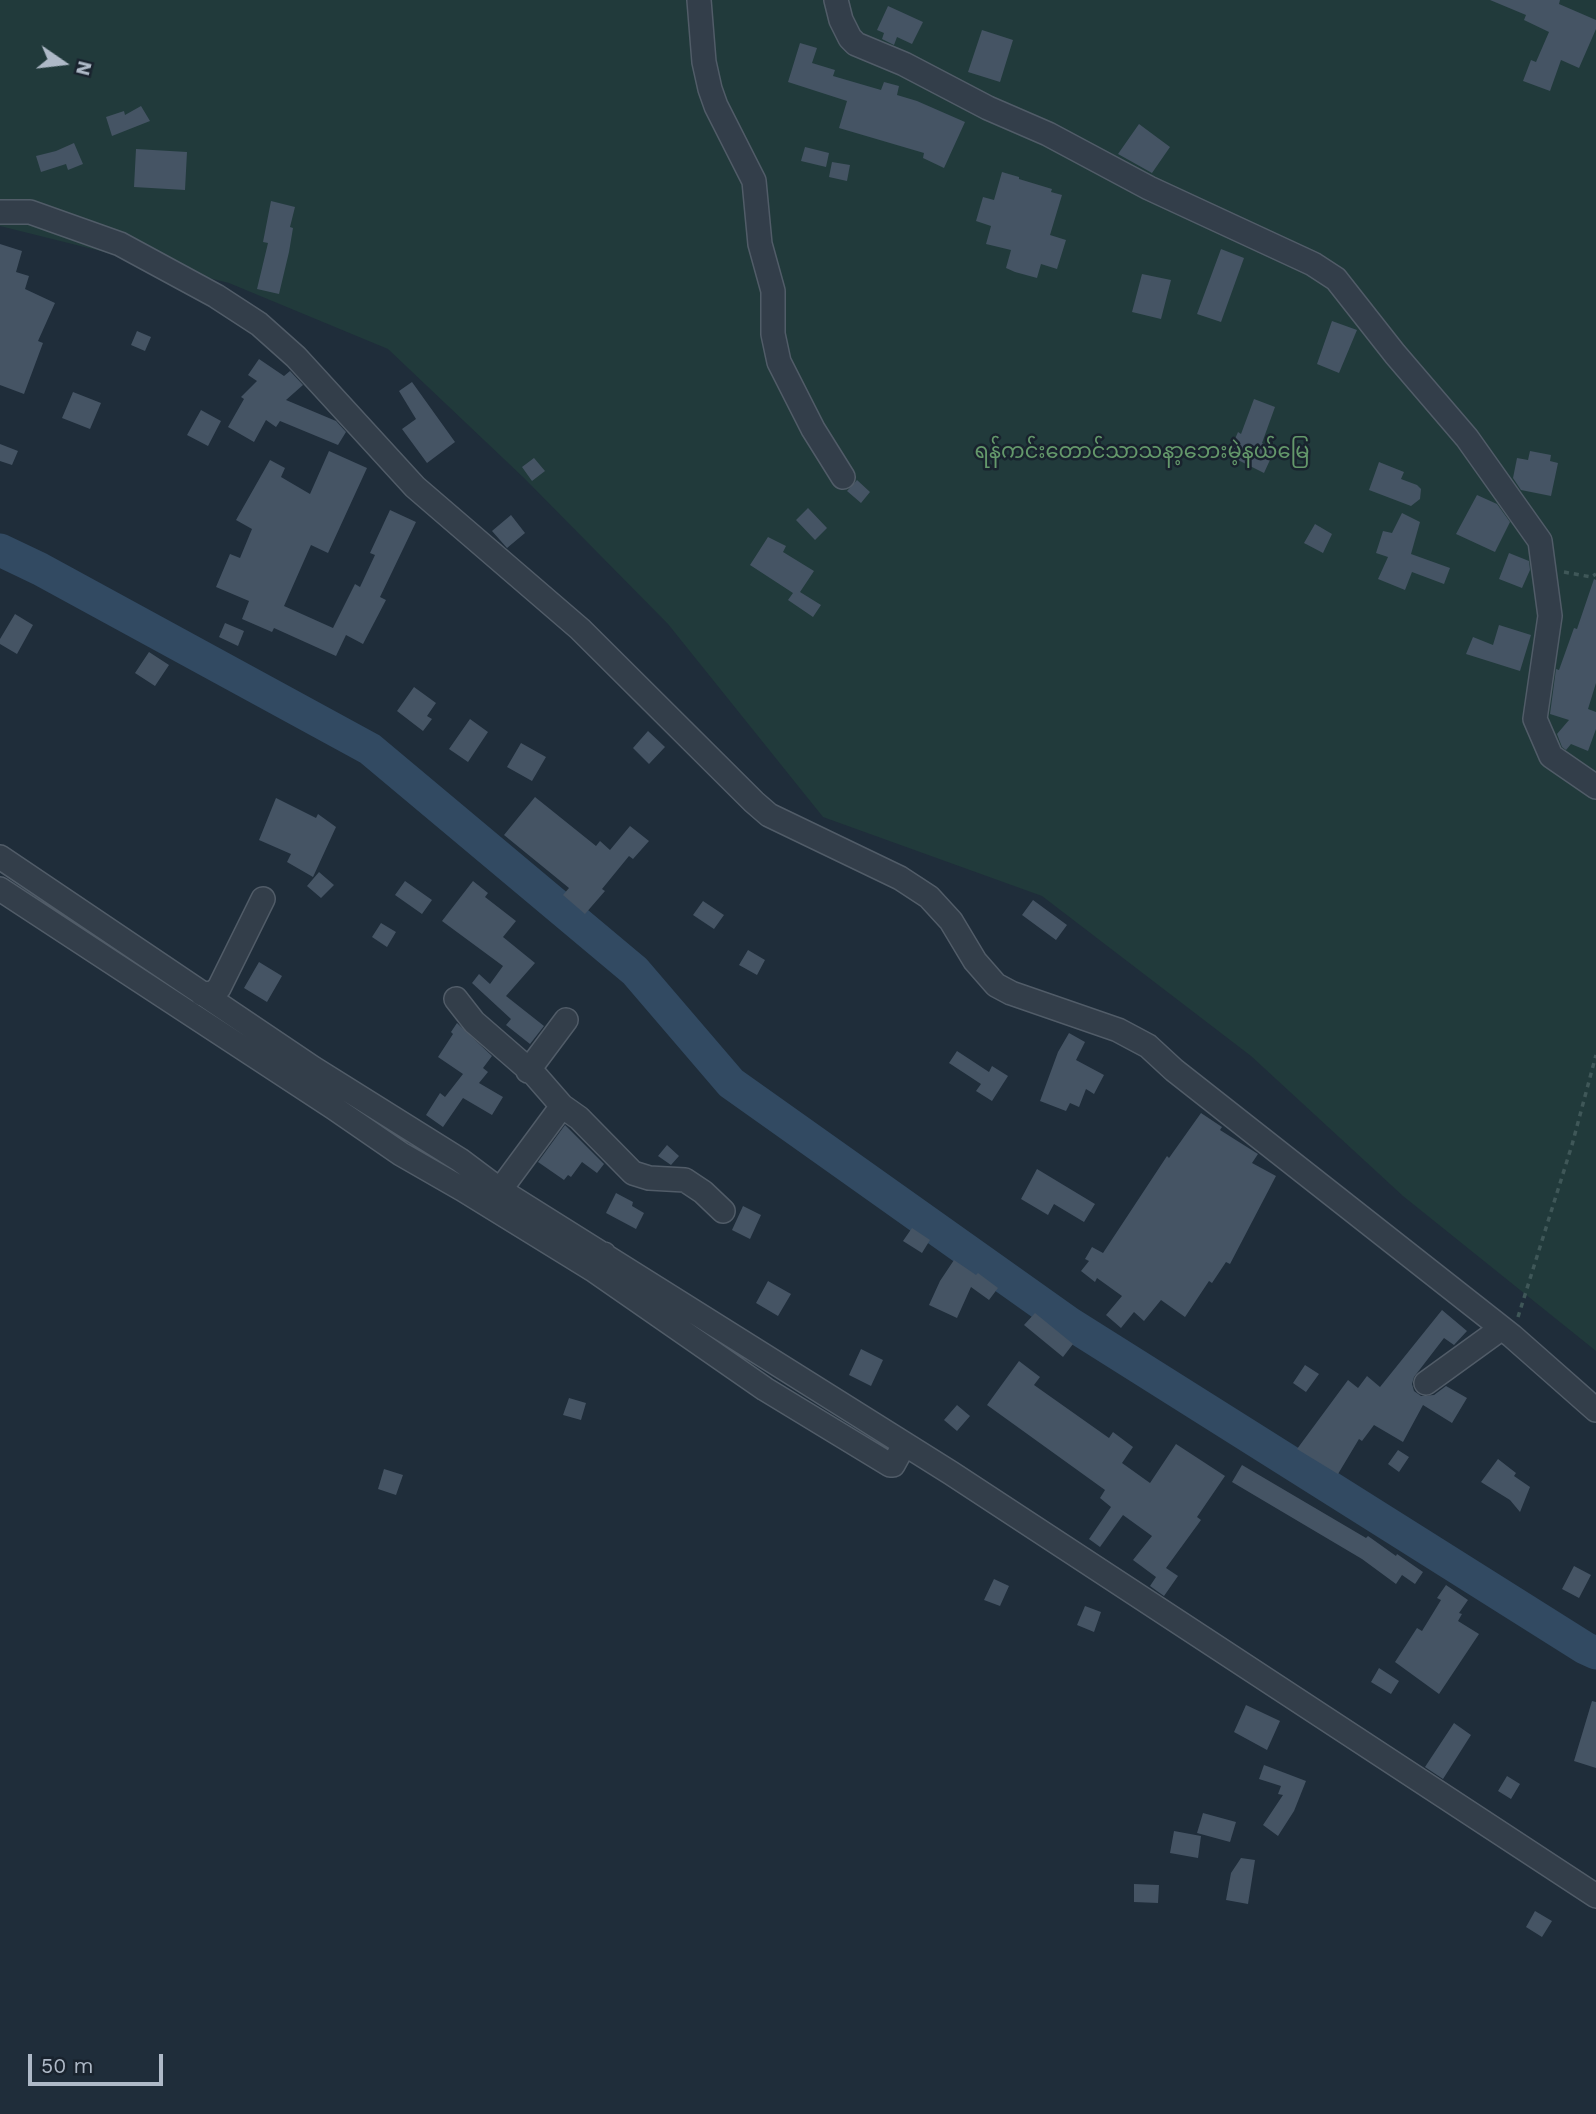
<!DOCTYPE html>
<meta charset="utf-8">
<style>
body{margin:0}
#map{position:relative;width:1596px;height:2114px;overflow:hidden;background:#1f2d3a;font-family:"Work Sans",sans-serif}
canvas{display:block}
.north{position:absolute;left:28px;top:28px;width:70px;height:70px;-webkit-text-stroke:5px #19232e;paint-order:stroke;rotate:104deg;font-size:19px;font-weight:700;line-height:28px;text-align:center;color:#aeb9c7}
.north::after{content:'';display:block;margin:auto;width:24px;height:32px;background:#aeb9c7;clip-path:polygon(50% 0,100% 100%,50% 72%,0 100%)}
.scale{position:absolute;left:28px;top:2054px;width:135px;height:32px;box-sizing:border-box;border:4px solid #aeb9c7;border-top:0;padding-left:9px;font-size:21px;line-height:24px;white-space:nowrap;color:#aeb9c7;-webkit-text-stroke:5px #19232e;paint-order:stroke}
</style>
<div id="map">
<canvas width="1596" height="2114"></canvas>
<div class="north">N</div>
<div class="scale">50 m</div>
</div>
<script>
const ctx = document.querySelector('canvas').getContext('2d');
ctx.lineJoin = 'round';
function paint(path, color) {
  ctx.fillStyle = color;
  ctx.fill(path, 'evenodd');
}
function toPath(rows) {
  const path = new Path2D();
  for (const r of rows) {
    path.moveTo(r[0], r[1]);
    for (let i = 2; i < r.length; i += 2) path.lineTo(r[i], r[i + 1]);
  }
  return path;
}
function strokePath(path, color, width, dash) {
  ctx.strokeStyle = color;
  ctx.lineWidth = width;
  ctx.lineCap = dash ? 'butt' : 'round';
  ctx.setLineDash(dash || []);
  ctx.stroke(path);
}
function drawText(font, color, halo, rows, align = 'center') {
  ctx.font = font + ' "Work Sans","Noto Sans Myanmar",sans-serif';
  ctx.lineWidth = 5;
  ctx.setLineDash([]);
  ctx.textBaseline = 'middle';
  ctx.strokeStyle = halo;
  ctx.fillStyle = color;
  for (const [text, x, y, turn = 0] of rows) {
    ctx.save();
    ctx.translate(x, y);
    ctx.rotate((+turn || 0) * Math.PI / 180);
    ctx.textAlign = isNaN(turn) ? turn : align;
    if (halo) ctx.strokeText(text, 0, 0);
    ctx.fillText(text, 0, 0);
    ctx.restore();
  }
}
const green = toPath([
 [0,0,1596,0,1596,1351,1403,1196,1251,1056,1042,896,823,817,668,624,524,478,388,349,229,283,0,226]
]);
const river = toPath([
 [0,550,40,569,370,749,635,971,731,1083,1069,1323,1585,1648,1596,1653]
]);
const building = toPath([
 [1490,0,1560,0,1559,4,1596,20,1596,29,1579,68,1561,60,1550,91,1523,81,1531,60,1536,62,1549,32,1524,20,1526,15],
 [888,6,923,22,912,44,897,37,894,45,882,39,884,33,877,30],
 [982,30,1013,40,1000,82,968,72],
 [800,43,817,48,812,63,835,70,833,76,881,90,884,82,899,86,897,95,917,101,965,122,944,168,923,158,924,153,839,128,847,101,788,82],
 [141,106,150,121,112,136,106,117,124,111,125,115],
 [1139,124,1170,147,1152,173,1118,154],
 [74,143,83,164,68,170,66,164,41,172,36,156,56,151],
 [805,147,829,153,826,167,801,161],
 [136,149,187,152,185,190,134,187],
 [832,162,850,165,847,181,829,177],
 [1002,172,1019,177,1019,179,1052,189,1051,192,1062,195,1050,235,1066,240,1057,269,1041,264,1037,278,1015,272,1006,268,1011,250,986,244,991,226,976,221,983,197,994,200],
 [271,201,295,207,290,227,293,228,289,252,279,294,257,289,268,243,263,242],
 [0,244,22,251,16,272,29,276,25,289,55,303,38,341,43,343,24,394,0,385],
 [1221,249,1244,258,1221,322,1197,314],
 [1142,274,1171,280,1161,319,1132,312],
 [1332,321,1357,330,1339,373,1317,364],
 [137,331,151,337,145,351,131,345],
 [259,359,284,376,290,371,303,385,286,400,336,421,346,432,338,445,280,421,276,427,266,420,254,442,228,427,244,399,241,397,257,381,248,375],
 [412,382,455,442,427,463,402,429,416,419,399,391],
 [73,392,101,403,90,429,62,418],
 [1254,399,1275,407,1262,443,1275,449,1264,473,1228,455,1238,432,1241,434],
 [201,410,221,421,208,446,187,435],
 [0,444,18,451,12,465,0,461],
 [329,451,367,468,328,553,311,545,284,606,333,628,355,584,360,587,375,555,370,553,390,510,416,522,380,597,386,600,363,644,346,635,336,656,274,628,272,632,242,619,249,601,216,587,230,554,240,558,252,529,236,520,270,460,285,468,281,477,310,494],
 [1530,451,1551,455,1550,461,1558,463,1551,496,1521,490,1513,478,1517,458,1528,460],
 [534,458,545,471,532,481,522,467],
 [1379,462,1404,472,1401,479,1417,485,1421,489,1420,499,1411,506,1369,490],
 [857,480,870,492,861,503,847,491],
 [1477,495,1497,504,1510,522,1495,552,1456,534],
 [808,508,827,528,815,540,796,520],
 [1402,513,1420,522,1411,554,1450,568,1444,584,1412,572,1405,590,1378,579,1388,557,1376,553,1383,531,1392,533],
 [511,515,525,533,507,548,492,531],
 [1315,524,1332,534,1323,553,1304,543],
 [768,537,786,546,783,552,814,571,800,592,821,605,813,617,788,600,793,593,750,565],
 [1509,553,1529,561,1530,570,1522,588,1499,579],
 [1594,579,1596,580,1596,683,1588,709,1596,712,1596,729,1588,751,1571,744,1566,750,1562,747,1557,734,1569,720,1550,714,1556,669,1559,670,1574,628,1577,629],
 [15,614,33,625,17,654,0,644,0,639],
 [225,623,244,631,238,646,219,637],
 [1499,625,1531,635,1520,671,1466,654,1473,637,1493,645],
 [149,652,169,665,155,686,135,673],
 [414,687,436,703,427,716,432,719,423,731,397,711],
 [470,719,488,732,468,762,449,749],
 [648,731,665,747,649,764,633,748],
 [521,743,546,757,532,781,507,767],
 [535,797,596,846,600,841,610,850,630,826,649,841,633,859,629,856,602,889,605,891,585,914,563,895,569,888,504,835],
 [276,798,316,818,318,814,336,827,313,877,287,862,291,854,259,840],
 [319,872,334,885,321,898,307,886],
 [405,881,432,900,422,914,395,895],
 [473,881,488,893,485,897,516,921,503,937,535,963,506,996,544,1026,530,1044,506,1025,511,1019,472,983,479,974,490,984,503,966,442,921],
 [1033,900,1067,925,1056,940,1022,915],
 [703,901,724,915,714,929,693,915],
 [381,923,396,932,387,947,372,937],
 [748,950,765,960,757,975,739,965],
 [259,962,282,976,267,1002,244,988],
 [457,1023,492,1056,483,1068,488,1072,479,1083,503,1097,492,1115,463,1098,443,1127,426,1115,440,1093,445,1097,463,1074,438,1057,453,1034,451,1032],
 [1069,1033,1085,1042,1076,1060,1104,1075,1094,1094,1086,1089,1079,1107,1070,1103,1066,1111,1040,1101,1058,1052],
 [957,1051,989,1072,992,1066,1008,1076,992,1101,976,1091,981,1084,949,1063],
 [1201,1113,1222,1127,1220,1130,1258,1154,1252,1163,1276,1176,1230,1264,1226,1262,1212,1283,1209,1281,1185,1317,1161,1300,1144,1321,1134,1312,1121,1328,1106,1315,1122,1296,1097,1278,1095,1282,1081,1271,1089,1261,1085,1259,1092,1247,1103,1253,1167,1156,1169,1158],
 [565,1125,604,1164,597,1173,582,1162,571,1177,568,1175,564,1180,538,1162],
 [667,1145,679,1156,671,1165,658,1156],
 [1037,1169,1095,1204,1084,1222,1054,1204,1048,1215,1021,1199],
 [616,1193,633,1202,632,1206,644,1213,636,1229,606,1213],
 [743,1206,761,1215,750,1239,732,1230],
 [912,1228,930,1240,922,1253,903,1241],
 [954,1260,976,1275,978,1273,998,1288,989,1300,971,1287,957,1318,929,1305,940,1281],
 [768,1281,791,1294,778,1316,756,1303],
 [1442,1310,1467,1331,1454,1345,1444,1338,1414,1377,1412,1384,1414,1391,1421,1396,1434,1395,1446,1386,1467,1398,1452,1423,1423,1405,1403,1442,1374,1425,1362,1441,1359,1439,1338,1474,1297,1449,1348,1380,1358,1388,1367,1376,1380,1387],
 [1035,1313,1073,1344,1063,1357,1024,1325],
 [861,1349,883,1360,871,1386,849,1375],
 [1019,1361,1040,1377,1034,1385,1109,1438,1113,1432,1133,1447,1122,1463,1150,1483,1176,1444,1225,1476,1197,1517,1201,1520,1166,1568,1178,1576,1164,1596,1150,1586,1156,1577,1133,1560,1152,1536,1123,1515,1100,1547,1089,1539,1111,1507,1100,1498,1105,1490,987,1405],
 [1305,1365,1319,1374,1306,1392,1293,1383],
 [569,1398,586,1403,581,1420,563,1415],
 [957,1405,970,1416,957,1431,944,1420],
 [1398,1450,1409,1457,1399,1472,1388,1464],
 [1498,1459,1516,1473,1514,1476,1530,1487,1520,1512,1510,1500,1481,1482],
 [1242,1465,1366,1538,1368,1536,1396,1556,1397,1554,1423,1572,1415,1584,1402,1575,1396,1584,1362,1559,1232,1482],
 [384,1469,403,1475,396,1495,378,1489],
 [1574,1566,1591,1575,1579,1598,1562,1589],
 [994,1579,1009,1586,1000,1606,984,1600],
 [1446,1585,1468,1600,1459,1613,1462,1614,1458,1621,1479,1634,1439,1694,1395,1662,1417,1628,1422,1631,1441,1600,1437,1598],
 [1085,1606,1101,1612,1094,1632,1077,1625],
 [1379,1668,1399,1681,1391,1694,1371,1682],
 [1592,1701,1596,1702,1596,1768,1574,1761],
 [1246,1705,1280,1721,1267,1750,1234,1732],
 [1454,1723,1471,1735,1443,1779,1425,1767],
 [1264,1765,1306,1781,1294,1811,1278,1836,1263,1825,1283,1795,1278,1794,1281,1786,1259,1779],
 [1507,1776,1520,1784,1511,1799,1498,1791],
 [1203,1813,1236,1822,1230,1842,1197,1833],
 [1174,1831,1201,1836,1198,1858,1170,1853],
 [1241,1858,1255,1860,1248,1904,1226,1900,1231,1873],
 [1134,1884,1159,1885,1158,1903,1134,1902],
 [1535,1911,1552,1921,1542,1937,1526,1927]
]);
const path = toPath([
 [1564,572,1591,577,1596,574],
 [1518,1317,1572,1145,1596,1055]
]);
const minor = toPath([
 [699,0,704,62,710,89,716,106,754,181,760,244,773,291,773,334,779,362,813,429,843,477],
 [836,0,841,20,850,38,856,44,904,64,988,108,1048,134,1149,188,1313,264,1336,279,1395,354,1467,438,1540,541,1550,616,1535,719,1551,756,1596,787],
 [0,212,30,212,120,244,216,296,259,324,296,357,415,487,580,629,754,802,769,815,900,878,929,897,951,921,975,961,996,985,1011,993,1118,1030,1148,1046,1174,1070,1512,1336,1596,1410],
 [0,857,313,1068,460,1160,500,1190,951,1473,1596,1896],
 [0,889,334,1108,401,1154,462,1189,595,1271,604,1254],
 [202,994,213,993,219,988,263,899],
 [456,999,474,1022,535,1075,562,1106],
 [528,1071,566,1020],
 [500,1190,562,1106,579,1118,633,1173,649,1178,685,1180,703,1192,723,1211],
 [595,1271,765,1389,890,1465,893,1465,904,1445],
 [1426,1383,1502,1328]
]);
const parkNames = [
 ["ရန်ကင်းတောင်သာသနာ့ဘေးမဲ့နယ်မြေ",1142,452]
];
paint(green, '#213a3b');
strokePath(river, '#324a62', 33);
paint(building, '#455464');
strokePath(minor, '#515c68', 26);
strokePath(path, '#3f5758', 3.5, [5, 5]);
strokePath(minor, '#333e4a', 23);
drawText('21px', '#64986b', '#19232e', parkNames);
</script>
